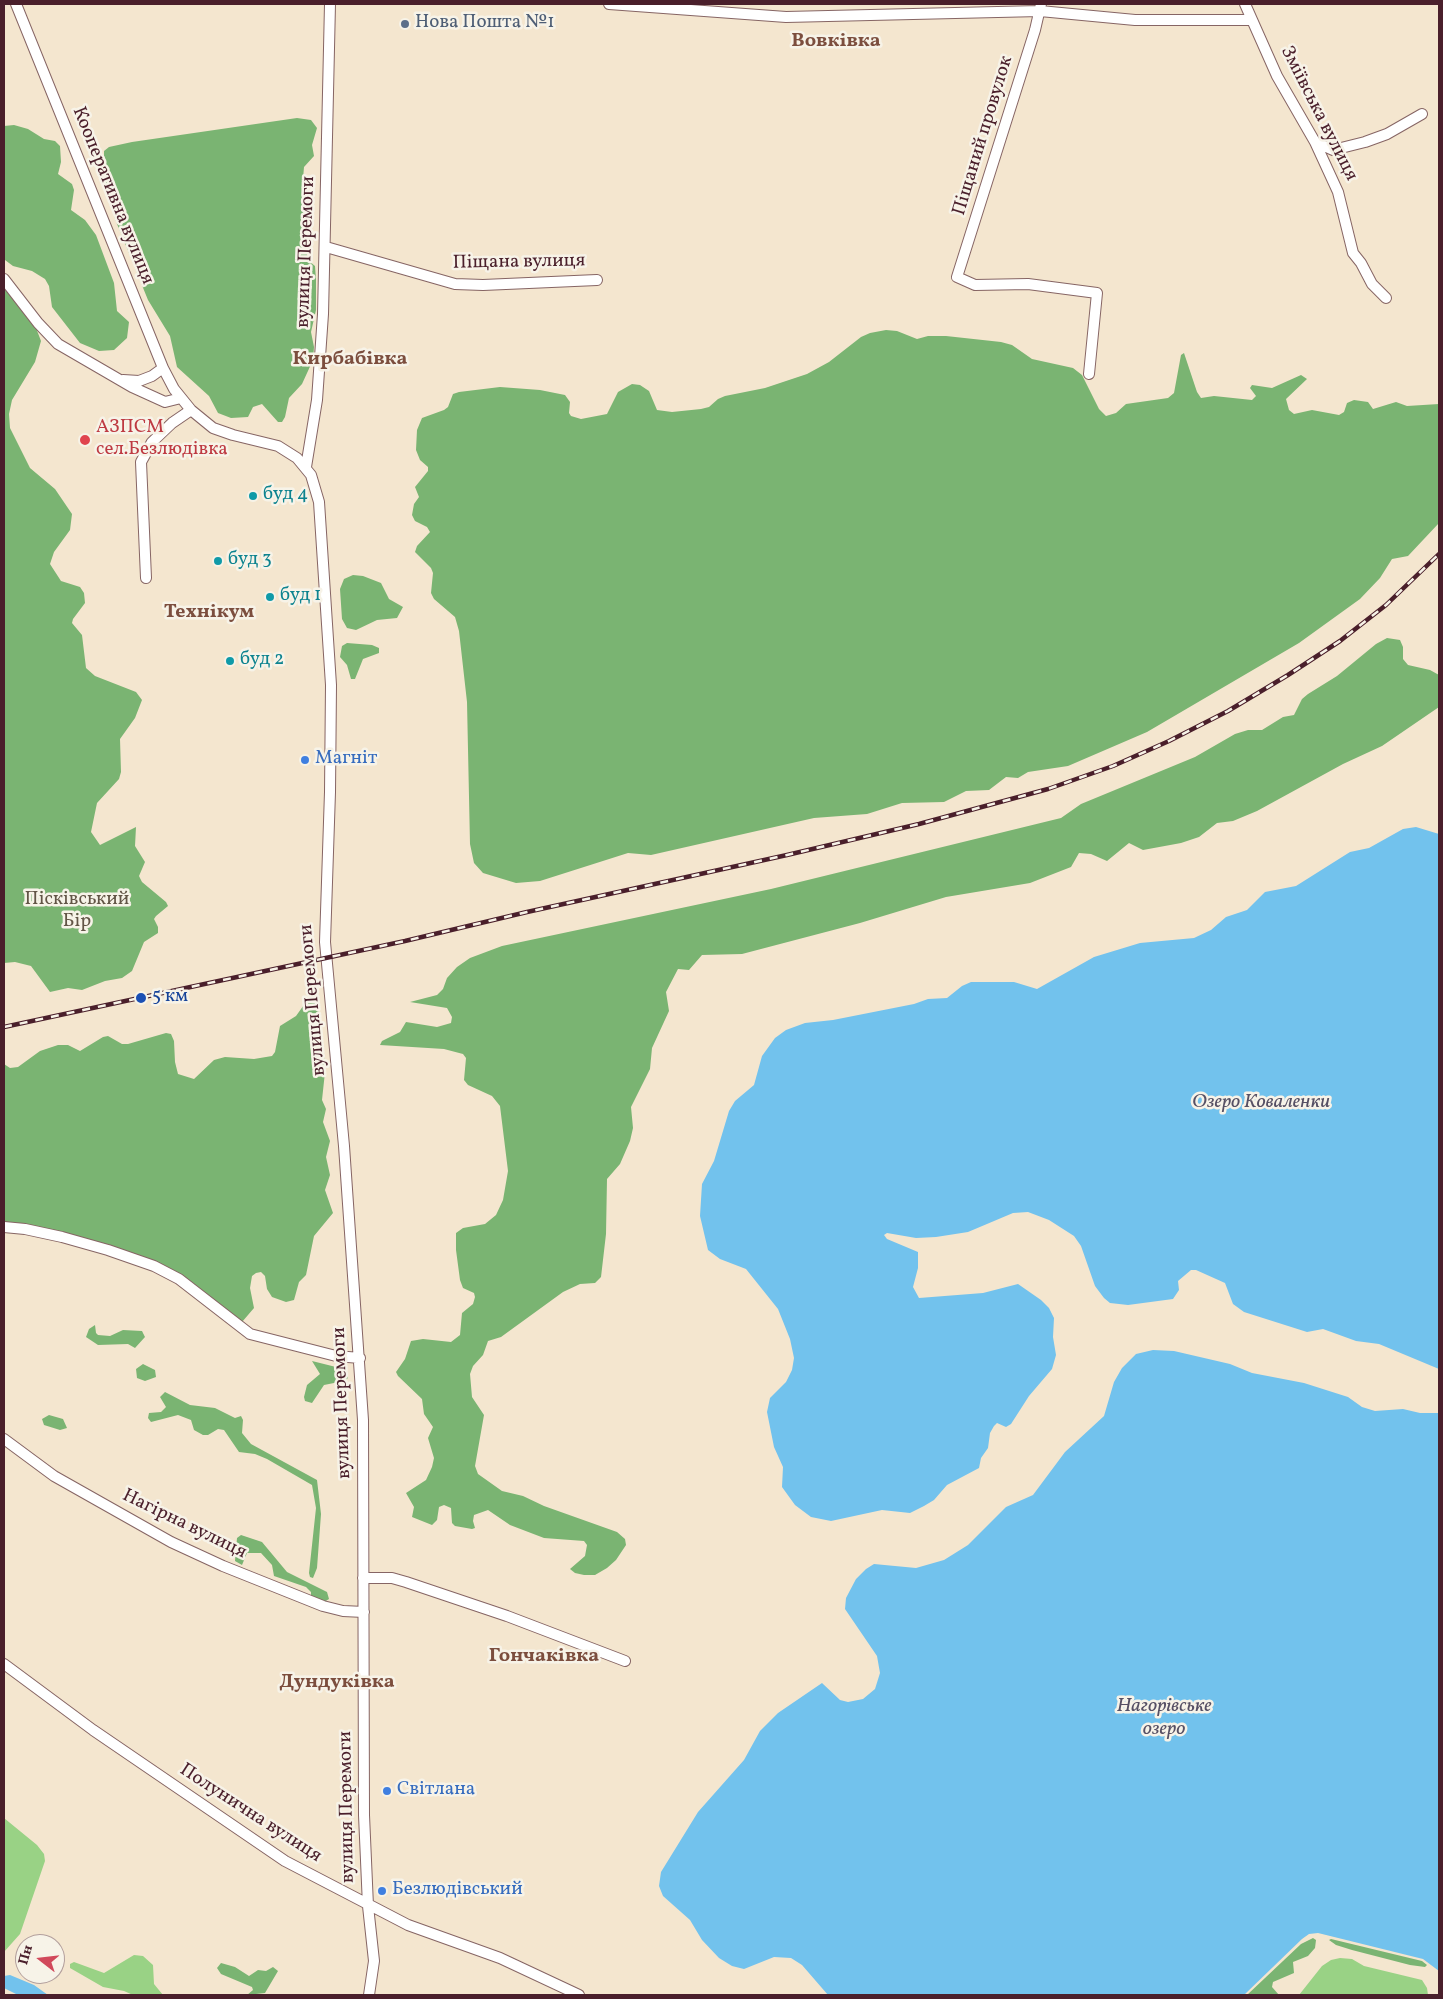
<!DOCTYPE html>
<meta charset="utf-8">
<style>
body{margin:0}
#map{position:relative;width:1443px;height:1999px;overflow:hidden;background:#f4e6cf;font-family:Vollkorn,serif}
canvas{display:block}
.frame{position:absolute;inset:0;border:5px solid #4a1f2b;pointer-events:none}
.north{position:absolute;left:15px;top:1934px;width:50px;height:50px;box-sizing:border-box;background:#f7f3e8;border:1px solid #b29e9c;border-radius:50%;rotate:286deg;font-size:14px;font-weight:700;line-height:20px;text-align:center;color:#4a1f2b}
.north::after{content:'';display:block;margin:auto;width:18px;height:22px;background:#d1495b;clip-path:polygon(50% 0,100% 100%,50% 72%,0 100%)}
</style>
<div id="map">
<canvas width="1443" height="1999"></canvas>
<div class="frame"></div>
<div class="north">Пн</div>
</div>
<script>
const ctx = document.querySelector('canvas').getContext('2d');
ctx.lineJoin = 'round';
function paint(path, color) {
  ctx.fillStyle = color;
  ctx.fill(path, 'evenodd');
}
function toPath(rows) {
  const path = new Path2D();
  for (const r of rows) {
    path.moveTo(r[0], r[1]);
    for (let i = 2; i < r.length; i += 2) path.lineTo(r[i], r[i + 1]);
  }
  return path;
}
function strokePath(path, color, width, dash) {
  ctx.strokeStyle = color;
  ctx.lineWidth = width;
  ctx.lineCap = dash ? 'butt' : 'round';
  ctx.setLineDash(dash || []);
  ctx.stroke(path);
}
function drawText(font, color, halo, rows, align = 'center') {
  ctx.font = font + ' Vollkorn,serif';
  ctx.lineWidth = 5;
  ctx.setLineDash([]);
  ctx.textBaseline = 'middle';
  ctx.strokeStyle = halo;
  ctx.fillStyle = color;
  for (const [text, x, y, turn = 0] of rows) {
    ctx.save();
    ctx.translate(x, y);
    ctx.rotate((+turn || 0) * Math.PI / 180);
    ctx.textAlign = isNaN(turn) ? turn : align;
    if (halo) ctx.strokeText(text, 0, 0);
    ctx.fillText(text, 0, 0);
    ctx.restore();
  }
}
const green = toPath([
 [4,1818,37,1845,44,1854,45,1861,20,1934,4,1952],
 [134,1955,143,1956,153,1965,154,1984,163,1995,133,1995,124,1991,103,1987,70,1968,70,1964,74,1962,104,1973],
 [1340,1958,1352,1959,1364,1966,1422,1980,1427,1988,1428,1995,1299,1995,1322,1966,1331,1960]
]);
const forest = toPath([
 [297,118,311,120,317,128,312,145,314,156,304,167,303,179,306,251,309,261,315,266,316,279,316,310,311,332,314,347,313,360,302,384,289,398,285,417,282,422,278,422,262,404,253,407,248,417,231,418,218,413,209,396,177,367,170,336,148,300,115,219,104,175,104,151,109,147,132,142],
 [14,125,28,129,44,139,55,141,60,146,61,162,58,174,72,184,74,190,71,210,85,220,96,235,114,283,117,311,129,322,127,338,114,350,99,351,80,343,52,307,49,286,45,279,32,271,13,266,5,260,4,126],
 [4,284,36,328,41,341,35,362,12,400,9,414,10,428,30,468,55,489,72,514,70,530,54,552,50,564,61,581,80,587,84,593,85,603,73,619,72,623,82,635,86,668,95,676,136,692,142,700,135,718,120,739,121,772,119,779,97,803,91,832,100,845,136,827,135,846,145,862,139,876,142,882,166,902,168,906,156,916,154,919,158,927,158,933,144,942,132,971,122,978,105,981,82,990,68,988,50,992,31,966,15,962,4,963],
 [886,330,897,331,917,339,928,336,946,336,1001,342,1012,345,1032,359,1073,368,1082,375,1099,409,1106,416,1116,413,1126,404,1168,398,1174,393,1181,355,1184,353,1197,392,1201,398,1214,396,1252,400,1256,396,1250,388,1252,385,1272,388,1301,375,1307,379,1286,399,1289,410,1294,414,1312,410,1339,415,1344,412,1347,403,1354,400,1368,402,1373,409,1396,402,1407,406,1439,404,1439,523,1408,556,1392,559,1380,578,1360,599,1299,643,1147,732,1068,766,1028,772,1018,778,1006,777,989,790,966,791,944,802,902,803,867,814,814,818,651,855,628,853,540,881,516,883,483,873,474,863,470,844,467,702,459,631,455,617,434,599,431,593,433,573,431,568,415,552,417,546,430,532,427,527,415,521,412,515,414,504,419,497,415,487,428,471,428,467,420,460,416,450,417,430,422,418,444,410,448,407,453,394,459,392,500,387,540,390,565,395,570,402,569,413,571,416,581,419,607,414,618,392,632,384,640,385,649,391,657,410,672,412,701,409,709,407,718,399,725,396,765,388,807,374,829,362,861,337,870,333],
 [353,575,363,576,381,583,389,599,403,607,397,618,377,620,356,630,347,628,342,619,340,589,344,579],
 [1387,638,1400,640,1403,647,1403,659,1408,665,1430,670,1439,675,1439,707,1382,746,1343,764,1257,811,1233,821,1217,823,1199,837,1181,843,1143,850,1129,843,1107,861,1091,854,1079,853,1071,867,1030,883,946,897,860,923,742,954,702,955,689,970,678,969,666,992,669,1011,652,1048,650,1069,631,1107,633,1128,630,1141,620,1164,607,1179,606,1234,601,1277,595,1283,580,1284,563,1292,501,1337,488,1341,483,1355,473,1366,470,1374,472,1397,484,1415,475,1466,478,1474,502,1491,523,1496,544,1506,617,1532,625,1539,626,1545,616,1560,607,1568,595,1575,584,1575,575,1573,570,1569,585,1556,587,1545,584,1541,544,1538,510,1525,488,1510,474,1515,473,1521,475,1528,472,1529,455,1526,452,1523,451,1508,444,1505,439,1507,437,1520,432,1525,412,1517,414,1507,406,1493,426,1480,432,1467,434,1458,428,1438,433,1427,424,1414,422,1399,398,1376,396,1372,405,1359,411,1341,423,1339,451,1342,460,1335,462,1313,473,1304,475,1297,474,1293,463,1288,460,1280,456,1250,456,1233,463,1228,485,1224,496,1215,503,1200,508,1171,500,1106,492,1096,468,1085,464,1080,466,1058,463,1054,444,1049,380,1045,382,1041,400,1032,406,1022,437,1027,451,1023,452,1017,447,1008,410,1002,437,995,443,989,447,978,457,967,470,958,502,946,771,889,1061,818,1081,804,1195,757,1235,734,1248,730,1262,730,1283,717,1294,715,1302,699,1308,694,1337,676,1376,644],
 [347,643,372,645,379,648,379,653,363,659,355,679,351,679,347,665,340,657,342,646],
 [314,1001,320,1015,314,1038,324,1053,325,1072,322,1100,326,1109,323,1122,330,1141,326,1157,330,1175,325,1190,333,1213,314,1236,306,1275,299,1282,294,1300,286,1302,272,1297,267,1289,265,1276,261,1272,256,1273,252,1276,250,1288,254,1308,242,1322,199,1288,89,1248,4,1227,4,1064,10,1068,18,1067,40,1051,58,1045,68,1045,80,1051,103,1037,108,1036,122,1044,128,1044,166,1033,171,1034,174,1041,175,1062,178,1074,194,1079,214,1060,225,1057,254,1059,272,1056,275,1052,280,1026,296,1016,306,1002],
 [95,1325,96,1333,98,1335,110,1336,123,1330,142,1331,145,1337,135,1348,128,1344,98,1345,86,1337,89,1329],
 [312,1361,344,1369,347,1371,348,1378,344,1381,324,1385,312,1403,305,1401,304,1397,307,1385,320,1374],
 [143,1364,155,1370,156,1377,145,1381,137,1378,136,1369],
 [165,1392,190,1405,215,1408,235,1418,241,1416,243,1420,242,1433,251,1444,317,1480,321,1514,317,1568,313,1578,310,1577,309,1573,316,1508,312,1485,267,1459,255,1454,239,1452,224,1430,218,1429,208,1435,203,1435,194,1430,191,1420,178,1415,151,1422,148,1418,149,1413,161,1412,166,1407,160,1397],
 [49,1415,63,1419,67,1428,60,1430,44,1425,42,1419],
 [241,1535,262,1542,287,1572,327,1592,329,1599,324,1602,311,1596,311,1592,306,1587,274,1576,272,1565,261,1553,247,1553,242,1565,235,1561,237,1538],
 [1313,1938,1316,1940,1315,1948,1308,1956,1293,1962,1294,1973,1273,1982,1272,1987,1279,1995,1247,1995,1301,1944],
 [1331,1939,1422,1961,1427,1965,1425,1967,1410,1965,1352,1950,1336,1945,1329,1940],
 [221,1963,235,1967,249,1976,258,1970,266,1971,273,1967,278,1971,265,1993,247,1995,253,1990,252,1987,221,1974,217,1968]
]);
const water = toPath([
 [1416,827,1439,834,1439,1369,1379,1344,1356,1341,1323,1329,1307,1332,1244,1312,1233,1304,1225,1283,1196,1270,1191,1270,1178,1281,1179,1290,1173,1299,1128,1305,1110,1303,1104,1298,1095,1286,1081,1246,1074,1236,1049,1220,1028,1212,1013,1213,968,1232,936,1237,916,1238,887,1233,884,1235,887,1239,918,1252,918,1268,913,1287,919,1298,983,1293,1018,1284,1041,1300,1049,1308,1054,1318,1053,1337,1056,1355,1052,1369,1029,1396,1011,1424,1006,1427,997,1423,994,1426,990,1433,988,1448,981,1458,979,1468,947,1485,934,1500,924,1506,910,1513,882,1510,831,1521,811,1517,795,1505,782,1487,783,1467,774,1447,767,1412,770,1398,786,1382,792,1370,794,1358,790,1339,778,1309,746,1269,720,1259,708,1250,700,1216,702,1184,714,1161,729,1111,735,1101,754,1085,762,1056,775,1038,786,1030,805,1023,833,1020,914,1004,928,999,947,998,962,986,971,982,1014,982,1037,989,1094,957,1140,943,1194,938,1211,930,1226,917,1247,910,1265,892,1296,886,1350,852,1369,848,1403,829],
 [1153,1350,1174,1351,1230,1364,1252,1373,1304,1383,1348,1397,1362,1407,1375,1411,1403,1409,1420,1413,1439,1413,1439,1971,1423,1959,1318,1933,1309,1934,1302,1939,1244,1995,828,1995,802,1965,791,1958,774,1957,744,1969,732,1966,719,1958,702,1940,690,1920,663,1896,659,1886,661,1872,698,1812,744,1760,760,1731,778,1713,822,1683,840,1700,848,1702,863,1699,875,1689,880,1673,877,1656,845,1609,846,1598,856,1579,866,1569,874,1564,916,1568,944,1560,968,1545,1006,1507,1033,1495,1065,1452,1104,1416,1114,1382,1122,1368,1136,1354],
 [10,1975,34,1985,48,1995,18,1995,4,1988,4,1976]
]);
const minor = toPath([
 [16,4,163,368,174,389,191,410,213,428,233,435,278,446,297,458,311,475,319,502,331,685,330,792,325,942,344,1146,363,1420,364,1815,368,1906,374,1961,369,1995],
 [609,4,786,17,1040,11,1135,20,1250,20],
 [1041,4,1035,30,957,277,975,285,1028,284,1097,293,1089,374],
 [1245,4,1277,76,1315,142,1338,192,1353,253,1361,263,1372,284,1386,298],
 [1315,142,1333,150,1365,142,1387,134,1422,114],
 [326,247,455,284,483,285,597,280],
 [4,279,38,323,58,344,132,387,165,402,181,398],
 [123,380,139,381,152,376,163,368],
 [306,467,317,400,323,314,330,4],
 [146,578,141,462,152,442,172,423,191,410],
 [4,1227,25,1229,62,1237,108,1250,154,1266,179,1279,250,1334,336,1356,360,1358],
 [4,1439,54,1476,171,1542,223,1566,323,1606,343,1611,364,1612],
 [363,1578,392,1578,406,1582,507,1616,625,1661],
 [4,1664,93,1730,285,1861,408,1925,500,1958,579,1995]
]);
const rail = toPath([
 [4,1027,405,941,527,912,787,855,919,824,1048,789,1113,766,1169,741,1228,711,1288,675,1340,641,1386,605,1439,554]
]);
const markers = [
 [405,24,5,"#5c6f8a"],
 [85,440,6,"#e0444e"],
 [253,496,5,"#0f9aa8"],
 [218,561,5,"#0f9aa8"],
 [270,597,5,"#0f9aa8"],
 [230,661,5,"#0f9aa8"],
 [305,760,5,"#3f7fe0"],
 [141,998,6,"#1a4fb4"],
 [387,1791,5,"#3f7fe0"],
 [382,1891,5,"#3f7fe0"]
];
const serviceNames = [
 ["Нова Пошта №1",415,24]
];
const streetNames = [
 ["Зміївська вулиця",1318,114,63],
 ["Піщаний провулок",984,136,-73],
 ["Кооперативна вулиця",112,196,68],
 ["вулиця Перемоги",307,252,-88],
 ["Піщана вулиця",519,263,-1],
 ["вулиця Перемоги",314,1000,-95],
 ["вулиця Перемоги",343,1403,-92],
 ["Нагірна вулиця",184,1525,26],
 ["вулиця Перемоги",348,1807,-91],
 ["Полунична вулиця",250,1814,33]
];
const healthNames = [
 ["АЗПСМ",96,429],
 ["сел.Безлюдівка",96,451]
];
const cultureNames = [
 ["буд 4",263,496],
 ["буд 3",228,561],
 ["буд 1",280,597],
 ["буд 2",240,661]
];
const shopNames = [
 ["Магніт",315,760],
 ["Світлана",397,1791],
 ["Безлюдівський",392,1891]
];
const parkNames = [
 ["Пісківський",77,901],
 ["Бір",77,923]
];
const transitNames = [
 ["5 км",152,998]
];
const neighbourhoodNames = [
 ["Вовківка",836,42],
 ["Кирбабівка",350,360],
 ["Технікум",209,613],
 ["Гончаківка",544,1657],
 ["Дундуківка",337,1683]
];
const waterNames = [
 ["Озеро Коваленки",1261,1103],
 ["Нагорівське",1164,1707],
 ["озеро",1164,1730]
];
paint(green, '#99d285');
paint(forest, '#7ab472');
paint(water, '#72c2ed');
strokePath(minor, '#866564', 12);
strokePath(minor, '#fff', 10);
strokePath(rail, '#4a1f2b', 4.5);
strokePath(rail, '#f7f3e8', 2.5, [8]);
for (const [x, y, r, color] of markers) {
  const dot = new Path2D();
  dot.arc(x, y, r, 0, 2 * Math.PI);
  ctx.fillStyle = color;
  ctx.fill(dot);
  strokePath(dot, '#f7f3e8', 2);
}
drawText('19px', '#4e5e75', '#f7f3e8', serviceNames, 'left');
drawText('19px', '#4a1f2b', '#f7f3e8', streetNames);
drawText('19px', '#be3a42', '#f7f3e8', healthNames, 'left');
drawText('19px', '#0d838f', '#f7f3e8', cultureNames, 'left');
drawText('19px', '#366cbe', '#f7f3e8', shopNames, 'left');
drawText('19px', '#625546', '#f7f3e8', parkNames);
drawText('19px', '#164399', '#f7f3e8', transitNames, 'left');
drawText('bold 20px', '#7c4e3e', '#f7f3e8', neighbourhoodNames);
drawText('italic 20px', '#565065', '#f7f3e8', waterNames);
</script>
